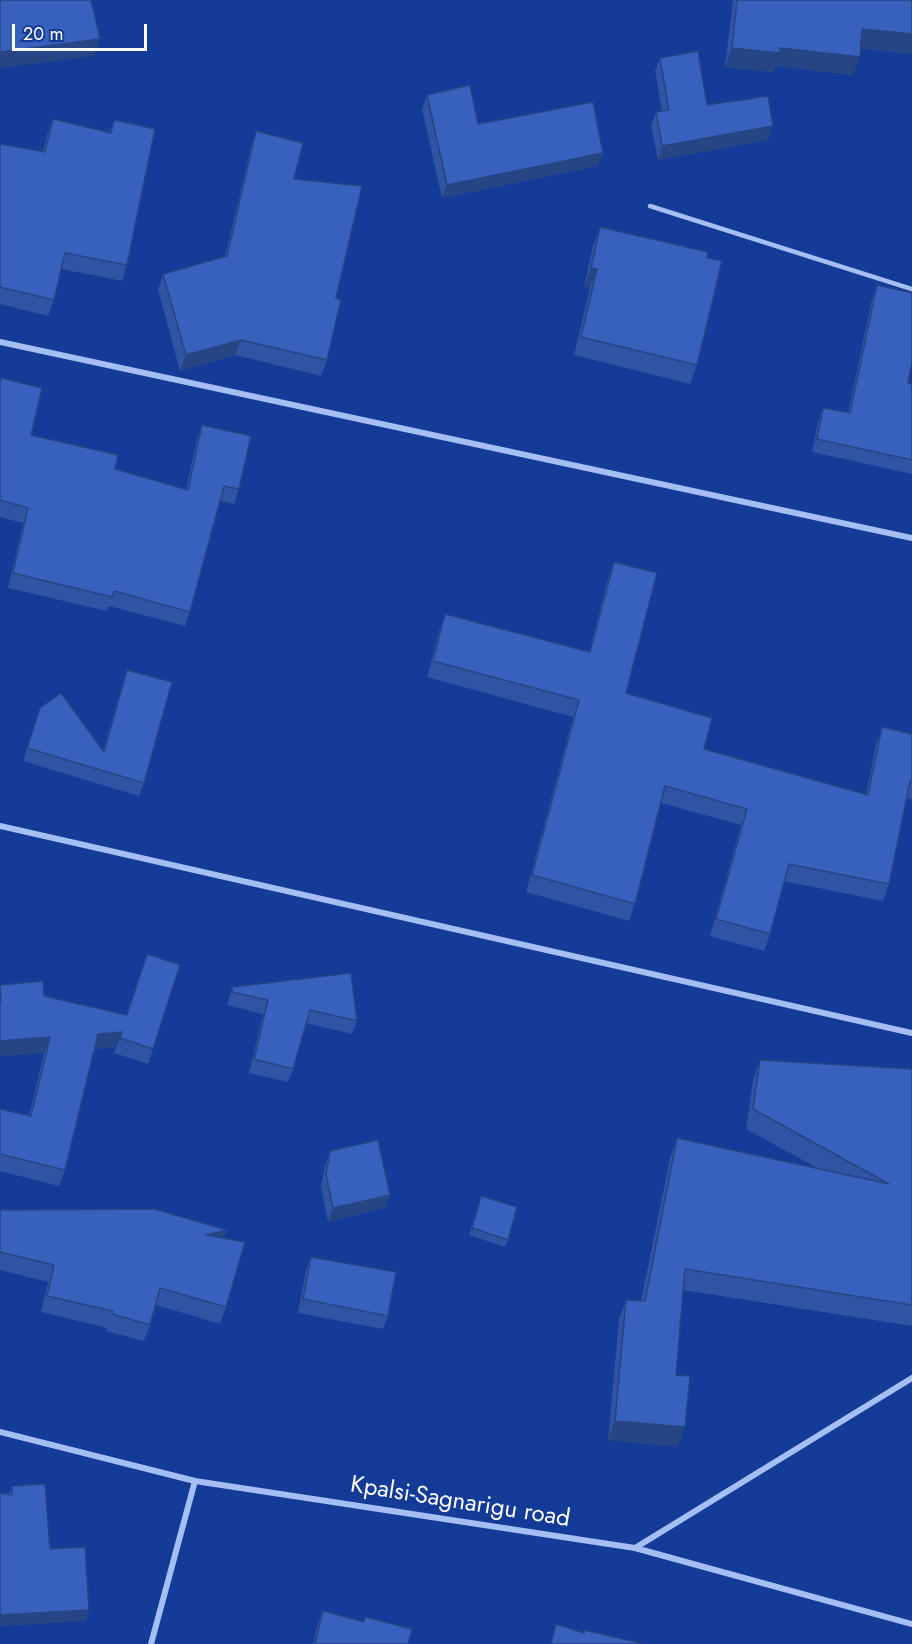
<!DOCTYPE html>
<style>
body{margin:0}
#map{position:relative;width:912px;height:1644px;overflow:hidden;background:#133b97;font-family:Jost,sans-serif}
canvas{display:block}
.scale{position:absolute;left:12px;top:24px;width:135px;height:27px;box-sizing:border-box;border:3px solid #fff;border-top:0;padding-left:8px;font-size:18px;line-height:21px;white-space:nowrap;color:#fff;-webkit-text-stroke:4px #133b97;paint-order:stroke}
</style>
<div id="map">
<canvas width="912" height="1644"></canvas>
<div class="scale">20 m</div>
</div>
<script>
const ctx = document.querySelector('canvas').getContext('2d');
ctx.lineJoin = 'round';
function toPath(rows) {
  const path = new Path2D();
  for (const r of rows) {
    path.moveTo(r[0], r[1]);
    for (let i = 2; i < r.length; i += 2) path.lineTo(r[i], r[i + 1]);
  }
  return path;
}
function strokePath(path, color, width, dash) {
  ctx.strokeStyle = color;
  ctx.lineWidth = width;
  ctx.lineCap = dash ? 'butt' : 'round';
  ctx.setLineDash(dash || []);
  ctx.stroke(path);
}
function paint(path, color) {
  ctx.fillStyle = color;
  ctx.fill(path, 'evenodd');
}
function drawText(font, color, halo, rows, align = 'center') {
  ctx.font = font + ' Jost,sans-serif';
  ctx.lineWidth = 6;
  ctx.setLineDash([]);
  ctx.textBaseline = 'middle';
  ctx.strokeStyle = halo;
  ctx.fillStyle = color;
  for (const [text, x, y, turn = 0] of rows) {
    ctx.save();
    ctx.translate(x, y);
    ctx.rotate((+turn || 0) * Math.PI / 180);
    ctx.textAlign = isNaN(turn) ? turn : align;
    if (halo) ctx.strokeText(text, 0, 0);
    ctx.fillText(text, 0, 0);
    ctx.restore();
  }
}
const service = toPath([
 [650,206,912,289]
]);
const minor = toPath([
 [0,342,912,538],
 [0,826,912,1033],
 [0,1432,195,1481,635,1548,912,1624],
 [635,1548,912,1378],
 [151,1644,195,1481]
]);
const wall = toPath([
 [733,0,912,0,912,54,860,48,853,75,775,66,773,72,725,67],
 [660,58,707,105,773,126,768,140,658,160,651,126,656,112,662,111,655,71],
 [427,95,478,124,598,166,442,198,422,109],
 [53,119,109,133,114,120,127,265,122,281,61,269,54,300,48,316,0,304,0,144,43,151,47,135],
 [256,131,336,298,327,360,321,376,235,355,180,371,158,289,163,274,225,256,251,147],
 [600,227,707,258,697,365,690,384,574,355,590,287,584,287,593,245],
 [877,285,908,383,912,384,912,474,812,452,818,422,823,408,848,413,872,299],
 [0,381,31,435,115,469,186,489,197,439,202,425,239,489,234,504,220,501,190,612,185,626,109,606,107,611,8,588,23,523,0,517],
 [614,562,626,693,704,749,866,794,876,744,882,727,912,734,912,799,906,798,889,884,883,901,784,881,770,934,764,951,710,936,741,825,661,803,635,904,629,921,526,892,573,717,427,677,439,631,445,614,589,652,608,578],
 [127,670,144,783,139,796,23,761,36,721,103,751,123,682],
 [147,954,153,1049,148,1064,114,1053,116,1047,94,1049,65,1170,59,1186,0,1171,0,1109,29,1116,44,1053,0,1056,0,985,126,1015],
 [232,987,357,1021,352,1034,306,1023,293,1069,288,1082,249,1073,263,1014,227,1005,228,1001],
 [760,1060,912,1069,912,1326,683,1290,676,1375,678,1447,608,1440,619,1319,626,1300,641,1301,670,1158,677,1138,817,1168,746,1129,753,1080],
 [330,1151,390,1195,385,1208,328,1222,321,1187,325,1165],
 [481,1196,508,1240,505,1247,469,1235],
 [0,1210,224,1238,226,1307,220,1324,156,1305,150,1325,144,1341,106,1331,107,1328,41,1312,48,1282,0,1270],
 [311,1257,388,1316,383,1329,298,1313,306,1270],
 [12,1486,50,1549,89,1610,85,1621,0,1626,0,1493,9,1494],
 [323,1611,408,1644,313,1644,318,1623]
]);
const shadedWall = toPath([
 [862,29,912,34,912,54,856,47],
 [100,39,94,56,0,68,0,52],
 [732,48,780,48,860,57,853,75,775,66,773,72,725,67],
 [773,126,768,140,658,160,662,146],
 [603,153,598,166,442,198,447,185],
 [591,268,597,269,590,287,584,287],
 [241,340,235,355,180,371,186,355],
 [122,1032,116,1047,92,1049,98,1034],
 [50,1037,44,1053,0,1056,0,1041],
 [390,1195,385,1208,328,1222,333,1208],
 [227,1230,221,1246,206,1235],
 [615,1421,685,1427,678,1447,608,1440],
 [89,1610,85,1621,0,1626,0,1615]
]);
const building = toPath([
 [0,0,91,0,100,39,0,52,0,0],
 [737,0,912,0,912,34,862,29,860,57,780,48,780,53,732,48,737,0],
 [698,51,707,105,768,96,773,126,662,146,656,112,669,110,660,58,698,51],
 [470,85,478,124,593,102,603,153,447,185,427,95,470,85],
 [53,119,111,133,114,120,155,129,127,265,65,253,54,300,0,287,0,144,45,152,53,119],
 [256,131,303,143,294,179,362,186,336,298,341,300,327,360,241,340,186,355,163,274,227,256,256,131],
 [600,227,708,252,707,258,722,261,697,365,581,337,597,269,591,268,600,227],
 [877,285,912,293,912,363,908,383,912,384,912,460,817,439,823,408,850,413,877,285],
 [1,378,42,388,31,435,118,455,115,469,188,490,202,425,251,436,239,489,224,486,190,612,114,591,112,597,13,573,28,508,0,500,0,383,1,378],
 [614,562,657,573,626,693,712,718,704,749,868,795,882,727,912,734,912,781,910,781,889,884,789,864,770,934,716,919,747,809,665,786,635,904,532,875,579,700,433,661,445,614,590,652,614,562],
 [127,670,172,682,144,783,27,748,40,708,61,693,104,752,127,670],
 [147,954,180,965,153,1049,120,1038,122,1032,98,1034,65,1170,0,1154,0,1109,31,1116,50,1037,0,1041,0,1001,1,1001,0,985,43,981,44,996,127,1015,147,954],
 [351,973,357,1021,310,1010,293,1069,254,1059,268,1000,232,992,232,987,351,973],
 [760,1060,912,1069,912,1305,685,1269,676,1375,690,1376,685,1427,615,1421,626,1300,645,1301,677,1138,889,1184,753,1109,760,1060],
 [378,1140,390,1195,333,1208,326,1174,330,1151,378,1140],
 [481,1196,517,1207,508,1240,472,1228,481,1196],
 [154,1209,227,1230,206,1235,245,1242,226,1307,160,1288,150,1325,112,1314,113,1311,47,1296,54,1265,0,1252,0,1210,154,1209],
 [311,1257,396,1272,388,1316,303,1299,311,1257],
 [45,1484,50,1549,85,1547,89,1610,0,1615,0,1493,12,1495,12,1486,45,1484],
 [323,1611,364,1622,365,1617,412,1629,408,1644,315,1644,323,1611],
 [556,1624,584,1633,584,1630,645,1644,551,1644,556,1624]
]);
const streetNames = [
 ["Kpalsi-Sagnarigu road",460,1503,9]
];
strokePath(service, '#a5bef3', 4.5);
strokePath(minor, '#a5bef3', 6);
paint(wall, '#3053a3');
paint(shadedWall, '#274484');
paint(building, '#3861bd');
strokePath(building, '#274484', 1.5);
drawText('24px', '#fff', '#133b97', streetNames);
</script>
